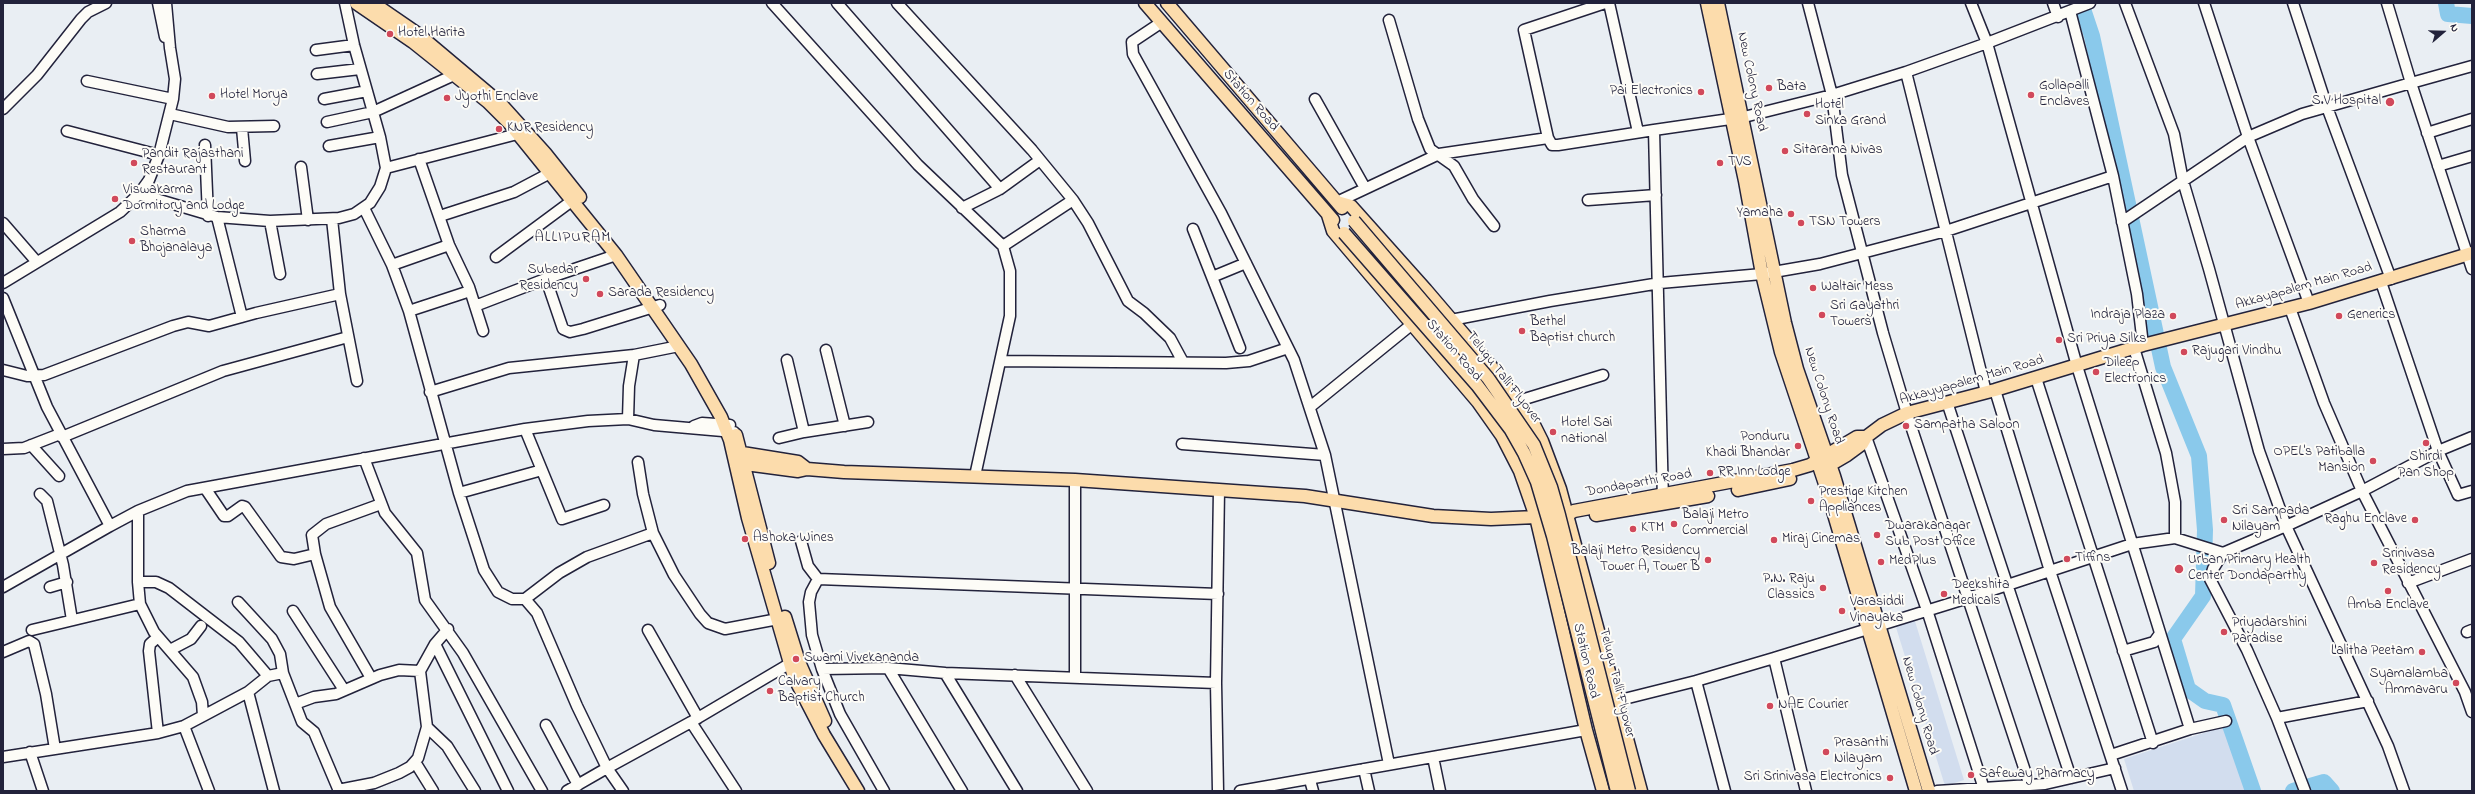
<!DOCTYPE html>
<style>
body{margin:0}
#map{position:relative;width:2475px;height:794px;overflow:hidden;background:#e9eef3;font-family:"Indie Flower",sans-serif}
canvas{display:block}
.frame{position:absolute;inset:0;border:4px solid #22223b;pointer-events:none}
.north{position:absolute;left:2423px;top:12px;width:40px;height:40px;-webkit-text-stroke:3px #fdfcf7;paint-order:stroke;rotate:70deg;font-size:11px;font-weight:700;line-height:16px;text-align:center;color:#22223b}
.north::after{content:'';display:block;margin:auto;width:14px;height:18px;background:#22223b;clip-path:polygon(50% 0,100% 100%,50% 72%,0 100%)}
</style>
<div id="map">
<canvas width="2475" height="794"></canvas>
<div class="frame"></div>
<div class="north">N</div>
</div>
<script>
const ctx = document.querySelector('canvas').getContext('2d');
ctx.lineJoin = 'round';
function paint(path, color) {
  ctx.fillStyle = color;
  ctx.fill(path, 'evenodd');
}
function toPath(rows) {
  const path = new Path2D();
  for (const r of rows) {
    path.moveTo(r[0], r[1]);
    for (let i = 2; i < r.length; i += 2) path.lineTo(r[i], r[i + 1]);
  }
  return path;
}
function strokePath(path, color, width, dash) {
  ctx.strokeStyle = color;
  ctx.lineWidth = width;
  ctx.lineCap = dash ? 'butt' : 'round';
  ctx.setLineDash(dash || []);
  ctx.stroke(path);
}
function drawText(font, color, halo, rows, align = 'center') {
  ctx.font = font + ' "Indie Flower",sans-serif';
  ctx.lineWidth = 4;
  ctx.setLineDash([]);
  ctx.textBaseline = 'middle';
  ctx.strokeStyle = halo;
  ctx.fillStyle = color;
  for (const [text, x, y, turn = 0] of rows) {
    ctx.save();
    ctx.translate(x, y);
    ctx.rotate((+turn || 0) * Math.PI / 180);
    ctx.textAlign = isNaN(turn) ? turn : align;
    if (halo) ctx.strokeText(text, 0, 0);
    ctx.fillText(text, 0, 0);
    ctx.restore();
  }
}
const built = toPath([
 [1914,618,1964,780,1945,786,1895,624],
 [2225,726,2246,791,2134,791,2124,759]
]);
const river = toPath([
 [2081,3,2092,36,2163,367,2199,456,2205,530,2203,596,2173,639,2188,689,2205,701,2223,705,2253,791],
 [2446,3,2448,14,2472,16],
 [2293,791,2324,782,2332,791]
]);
const minor = toPath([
 [158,3,165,37],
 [772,3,918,165,1003,246,1010,271,1010,316,975,476],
 [837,3,1000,189],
 [897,3,1032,150,1073,200,1088,223,1128,301,1144,313,1170,338,1183,362],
 [1605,3,1524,30,1548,138,1552,145,1558,145,1654,130],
 [1609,3,1638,132],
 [1808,3,1832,95,1842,175,1883,333,1909,420,2030,786],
 [1971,3,1987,43,1906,72,1986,392],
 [2053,3,2058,17],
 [2090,3,1987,43,2077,366,2190,729],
 [2125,3,2174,134,2183,181,2209,269,2259,451,2286,526,2362,491,2324,403,2290,308],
 [2204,3,2248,137,2309,303],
 [2293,3,2327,107,2391,279],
 [2070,11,2113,176,2137,294,2143,345],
 [1389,20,1418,119,1430,149,1454,166,1473,199,1494,226],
 [1162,22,1132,42,1133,54,1221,213,1294,360,1325,455,1389,764],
 [316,50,354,45],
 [2472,66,2411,83,2472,269],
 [317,74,360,69],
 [87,81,173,99],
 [324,99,367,91],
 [1315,99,1365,188],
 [3,109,37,75,81,19,88,12,106,3],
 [170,114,228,127,274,126],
 [327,122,373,112,454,75],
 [242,128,245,161],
 [67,131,159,155],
 [2427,133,2472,119],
 [205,145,208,216],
 [329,146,380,137],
 [419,159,449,245,469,287,483,331],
 [2438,166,2472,156],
 [301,167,308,220],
 [386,168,525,132],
 [139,194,217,217,270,221,339,218,354,214,370,203,380,187,386,168,380,137,354,45,345,3],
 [1588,200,1656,195],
 [1337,202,1439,154,1548,138],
 [364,208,392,265,409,311,459,493,484,570,498,592,512,599,525,599,537,613,577,706,607,768,691,722,789,664],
 [962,208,1000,189,1040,160],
 [440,216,514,192,550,173],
 [217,217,242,317],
 [332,219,340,294,357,381],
 [270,221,280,274],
 [2122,222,2248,137,2302,114,2411,83,2387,3],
 [3,223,36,261],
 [1193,229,1240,348],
 [1003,246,1073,200],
 [616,255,548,278,549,288,563,329,570,332,583,329,660,305],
 [496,257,573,200],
 [392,265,449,245],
 [1212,277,1246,263],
 [2381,282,2438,451,2362,491,2465,692,2472,712],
 [3,283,120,212,139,194,149,180,159,155,173,99,175,79,170,48,166,3],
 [3,298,47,407,110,526],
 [475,306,548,278],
 [409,311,470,291],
 [1451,320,1550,301,1660,283,1762,274,1820,264,1946,231,2113,176],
 [2134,348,2166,453,2175,502,2175,538],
 [826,350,845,426],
 [787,360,804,432],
 [1001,361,1226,363,1249,361,1288,348],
 [3,370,27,376,44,375,173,326,188,322,209,326,256,313,340,294],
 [2036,378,2153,743],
 [1995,390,2050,571,2122,791],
 [430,392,509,368,634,355],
 [1518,401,1603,375],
 [1947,402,2071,778],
 [1310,407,1411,325],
 [628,419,629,386,634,355,679,346],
 [694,426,702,423,730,425],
 [525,429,562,519,604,505],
 [62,437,223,371,348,337],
 [1866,437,1927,610,1984,789],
 [2472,437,2438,451,2458,495,2472,491],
 [779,438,804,432,868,422],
 [1182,444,1325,455],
 [31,445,59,476],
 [3,449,24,448,60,434],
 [364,458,385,513,417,553,425,600,463,653,542,791],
 [638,462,643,494,653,533,674,575,700,614,708,623,725,629,778,619],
 [1075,480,1075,677],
 [205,488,224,516,228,516,242,506,245,507,281,557,294,559,315,554],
 [459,493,542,470],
 [40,494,47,501,63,565,72,620],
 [1663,501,1654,130,1744,117,1832,95,1906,72],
 [138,511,138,582,140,604,154,632,193,677,202,702,203,716,184,726],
 [801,541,808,566,818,579,1218,594],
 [2223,553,2213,569,2210,579,2247,650,2277,718,2305,791],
 [818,579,811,592,809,602,812,635,822,669,840,714,884,791],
 [138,582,156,582,169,588,239,642,268,676],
 [2408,583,2472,559],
 [3,587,110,526,138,511,187,491,525,429,588,421,628,419,654,425,734,432],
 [50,587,67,582],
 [525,599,559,573,587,557,653,533],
 [238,602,272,639,280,654,283,673],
 [293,611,344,690],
 [32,630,140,604],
 [648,630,698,718],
 [2467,632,2472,630],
 [435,644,508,791],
 [170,650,191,639,201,626],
 [2123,651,2154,642,2159,635],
 [3,652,29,641,34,644,46,694,55,749],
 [1774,658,1968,598,2132,544,2175,538,2223,553,2286,526,2388,746,2404,791],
 [888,668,962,791],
 [822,669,888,668,945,673],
 [1015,675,1087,791],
 [371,678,330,607,315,554,312,535,326,524,381,504],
 [1696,681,1774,658,1806,791],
 [248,692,274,791],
 [1616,701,1696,681,1725,791],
 [295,704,314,697,336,694,380,675,399,670,420,671],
 [203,716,248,692,268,676,283,673,302,722,314,732,339,791],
 [2277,718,2368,701],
 [691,722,736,791],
 [546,725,578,785],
 [427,727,447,746,475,791],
 [158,733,149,651,150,644,158,637],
 [30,752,43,791],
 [2111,755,2190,729,2226,721],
 [3,757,158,733,184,726,209,791],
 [1433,757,1440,791],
 [415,762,433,791],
 [1364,769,1369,791],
 [1310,780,1313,791],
 [338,790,374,783,399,773,410,767,418,758,427,727,420,671,435,644,448,629],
 [567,791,607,768,623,791],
 [1017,791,945,673,1216,683],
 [1218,791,1216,683,1219,490],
 [1240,791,1586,730],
 [1937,791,2045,784,2115,768]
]);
const major = toPath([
 [356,3,413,42,488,102,510,124,616,255,691,364,721,417,730,440,748,518,794,677,824,735,858,791],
 [373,3,418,34,500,103,545,153,580,197],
 [1145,3,1333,220],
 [1167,3,1342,208],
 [1707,3,1745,181,1762,274,1781,352,1825,484,1916,791],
 [1718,3,1785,323,1797,369,1834,476,1929,791],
 [1337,202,1351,206,1426,290,1490,365,1533,423,1542,441,1560,489,1641,791],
 [1328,215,1333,231,1478,402,1502,436,1520,471,1536,517,1586,730,1603,791],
 [736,435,769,563],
 [736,452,798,462,807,469],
 [738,463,798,471,807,469,844,472,1075,480,1305,496,1433,516,1491,519,1536,517],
 [1823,469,1847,455,1862,444,1866,437],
 [1738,490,1790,479],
 [1567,515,1574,511,1793,470,1810,465,1857,437,1866,437,1882,425,1907,413,1995,390,2143,345,2309,303,2472,253],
 [1596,515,1708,496],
 [785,617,799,662,825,721]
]);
const majorBridge = toPath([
 [1354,221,1488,378,1534,445,1551,487,1559,515,1629,791],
 [1344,233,1477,385,1511,430,1524,453,1537,482,1553,536,1617,791]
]);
const markers = [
 [390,34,4,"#d1495b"],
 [1769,88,4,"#d1495b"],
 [1701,92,4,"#d1495b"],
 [2031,95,4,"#d1495b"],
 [212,96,4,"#d1495b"],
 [447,98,4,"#d1495b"],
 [2390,102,5,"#d1495b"],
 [1807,114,4,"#d1495b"],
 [499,129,4,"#d1495b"],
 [1785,151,4,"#d1495b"],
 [134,163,4,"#d1495b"],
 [1720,163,4,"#d1495b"],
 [115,199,4,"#d1495b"],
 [1791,214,4,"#d1495b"],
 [1801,223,4,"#d1495b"],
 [132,241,4,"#d1495b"],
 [586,279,4,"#d1495b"],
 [1813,288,4,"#d1495b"],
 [600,294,4,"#d1495b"],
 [1822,315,4,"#d1495b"],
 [2173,316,4,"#d1495b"],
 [2339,316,4,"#d1495b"],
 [1522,331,4,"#d1495b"],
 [2059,340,4,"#d1495b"],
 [2184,352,4,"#d1495b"],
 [2096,372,4,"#d1495b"],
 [1906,426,4,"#d1495b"],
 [1553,432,4,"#d1495b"],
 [2426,443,4,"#d1495b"],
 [1798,446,4,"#d1495b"],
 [2373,461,4,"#d1495b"],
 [1710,473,4,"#d1495b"],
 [1811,501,4,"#d1495b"],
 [2224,520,4,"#d1495b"],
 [2415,520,4,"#d1495b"],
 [1674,524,4,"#d1495b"],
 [1633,529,4,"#d1495b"],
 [1877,535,4,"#d1495b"],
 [745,539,4,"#d1495b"],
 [1774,540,4,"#d1495b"],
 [2067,559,4,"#d1495b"],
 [1708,560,4,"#d1495b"],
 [1881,562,4,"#d1495b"],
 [2374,563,4,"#d1495b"],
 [2179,569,5,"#d1495b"],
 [1823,588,4,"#d1495b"],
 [2388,591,4,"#d1495b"],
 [1944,594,4,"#d1495b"],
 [1842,611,4,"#d1495b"],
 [2224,632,4,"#d1495b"],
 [2422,652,4,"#d1495b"],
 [796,659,4,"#d1495b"],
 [2456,683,4,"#d1495b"],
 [770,691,4,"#d1495b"],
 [1770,706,4,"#d1495b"],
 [1826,752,4,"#d1495b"],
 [1971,775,4,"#d1495b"],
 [1890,778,4,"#d1495b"]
];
const poiNames = [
 ["Hotel Harita",398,34],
 ["Gollapalli",2039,87],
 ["Enclaves",2039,103],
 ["Bata",1777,88],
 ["Pai Electronics",1693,92,"right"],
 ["Hotel Morya",220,96],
 ["Jyothi Enclave",455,98],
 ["S.V Hospital",2381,102,"right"],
 ["Hotel",1815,106],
 ["Sinka Grand",1815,122],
 ["KNR Residency",507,129],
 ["Sitarama Nivas",1793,151],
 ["Pandit Rajasthani",142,155],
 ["Restaurant",142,171],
 ["TVS",1728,163],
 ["Viswakarma",123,191],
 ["Dormitory and Lodge",123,207],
 ["Yamaha",1783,214,"right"],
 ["TSN Towers",1809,223],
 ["Sharma",140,233],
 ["Bhojanalaya",140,249],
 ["Subedar",578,271,"right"],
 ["Residency",578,287,"right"],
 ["Waltair Mess",1821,288],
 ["Sarada Residency",608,294],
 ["Sri Gayathri",1830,307],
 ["Towers",1830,323],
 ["Indraja Plaza",2165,316,"right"],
 ["Generics",2347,316],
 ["Bethel",1530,323],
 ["Baptist church",1530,339],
 ["Sri Priya Silks",2067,340],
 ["Rajugari Vindhu",2192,352],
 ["Dileep",2104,364],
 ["Electronics",2104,380],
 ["Hotel Sai",1561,424],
 ["national",1561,440],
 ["Sampatha Saloon",1914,426],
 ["Ponduru",1790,438,"right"],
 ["Khadi Bhandar",1790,454,"right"],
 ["OPEL's Patiballa",2365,453,"right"],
 ["Mansion",2365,469,"right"],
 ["Shirdi",2426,458,"center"],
 ["Pan Shop",2426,474,"center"],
 ["RR Inn Lodge",1718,473],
 ["Prestige Kitchen",1819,493],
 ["Appliances",1819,509],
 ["Sri Sampada",2232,512],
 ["Nilayam",2232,528],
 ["Balaji Metro",1682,516],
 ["Commercial",1682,532],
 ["Raghu Enclave",2407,520,"right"],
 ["Dwarakanagar",1885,527],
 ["Sub Post Office",1885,543],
 ["KTM",1641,529],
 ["Ashoka Wines",753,539],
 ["Miraj Cinemas",1782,540],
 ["Balaji Metro Residency",1700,552,"right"],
 ["Tower A, Tower B",1700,568,"right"],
 ["Srinivasa",2382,555],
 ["Residency",2382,571],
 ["Tiffins",2075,559],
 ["Urban Primary Health",2188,561],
 ["Center Dondaparthy",2188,577],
 ["MedPlus",1889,562],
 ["P.N. Raju",1815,580,"right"],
 ["Classics",1815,596,"right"],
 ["Deekshita",1952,586],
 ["Medicals",1952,602],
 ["Varasiddi",1850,603],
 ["Vinayaka",1850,619],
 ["Amba Enclave",2388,606,"center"],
 ["Priyadarshini",2232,624],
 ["Paradise",2232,640],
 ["Lalitha Peetam",2414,652,"right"],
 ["Swami Vivekananda",804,659],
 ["Syamalamba",2448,675,"right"],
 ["Ammavaru",2448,691,"right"],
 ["Calvary",778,683],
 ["Baptist Church",778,699],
 ["NAE Courier",1778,706],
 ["Prasanthi",1834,744],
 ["Nilayam",1834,760],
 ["Safeway Pharmacy",1979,775],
 ["Sri Srinivasa Electronics",1882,778,"right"]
];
const streetNames = [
 ["New Colony Road",1751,82,78],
 ["Station Road",1250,101,49],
 ["Akkayapalem Main Road",2304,287,-16],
 ["Station Road",1453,351,49],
 ["Telugu Talli Flyover",1503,378,52],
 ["Akkayyapalem Main Road",1972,381,-16],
 ["New Colony Road",1823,396,72],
 ["Dondaparthi Road",1639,484,-10],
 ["Station Road",1585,661,77],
 ["Telugu Talli Flyover",1616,683,76],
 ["New Colony Road",1919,706,74]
];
const neighbourhoodNames = [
 ["ALLIPURAM",573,239]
];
paint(built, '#d2ddee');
strokePath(river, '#8ac9eb', 16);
strokePath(minor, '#22223b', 13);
strokePath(major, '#22223b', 15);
strokePath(minor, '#fdfcf7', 10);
strokePath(major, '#fcdcac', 12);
strokePath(majorBridge, '#22223b', 15, []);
strokePath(majorBridge, '#fcdcac', 12);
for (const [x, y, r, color] of markers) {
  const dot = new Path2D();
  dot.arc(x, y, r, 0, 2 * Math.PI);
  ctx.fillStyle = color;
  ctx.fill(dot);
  strokePath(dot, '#fdfcf7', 1.5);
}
drawText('14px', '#22223b', '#fdfcf7', poiNames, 'left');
drawText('14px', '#22223b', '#fdfcf7', streetNames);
ctx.letterSpacing = '1px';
drawText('15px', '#22223b', '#fdfcf7', neighbourhoodNames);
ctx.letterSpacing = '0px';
</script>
